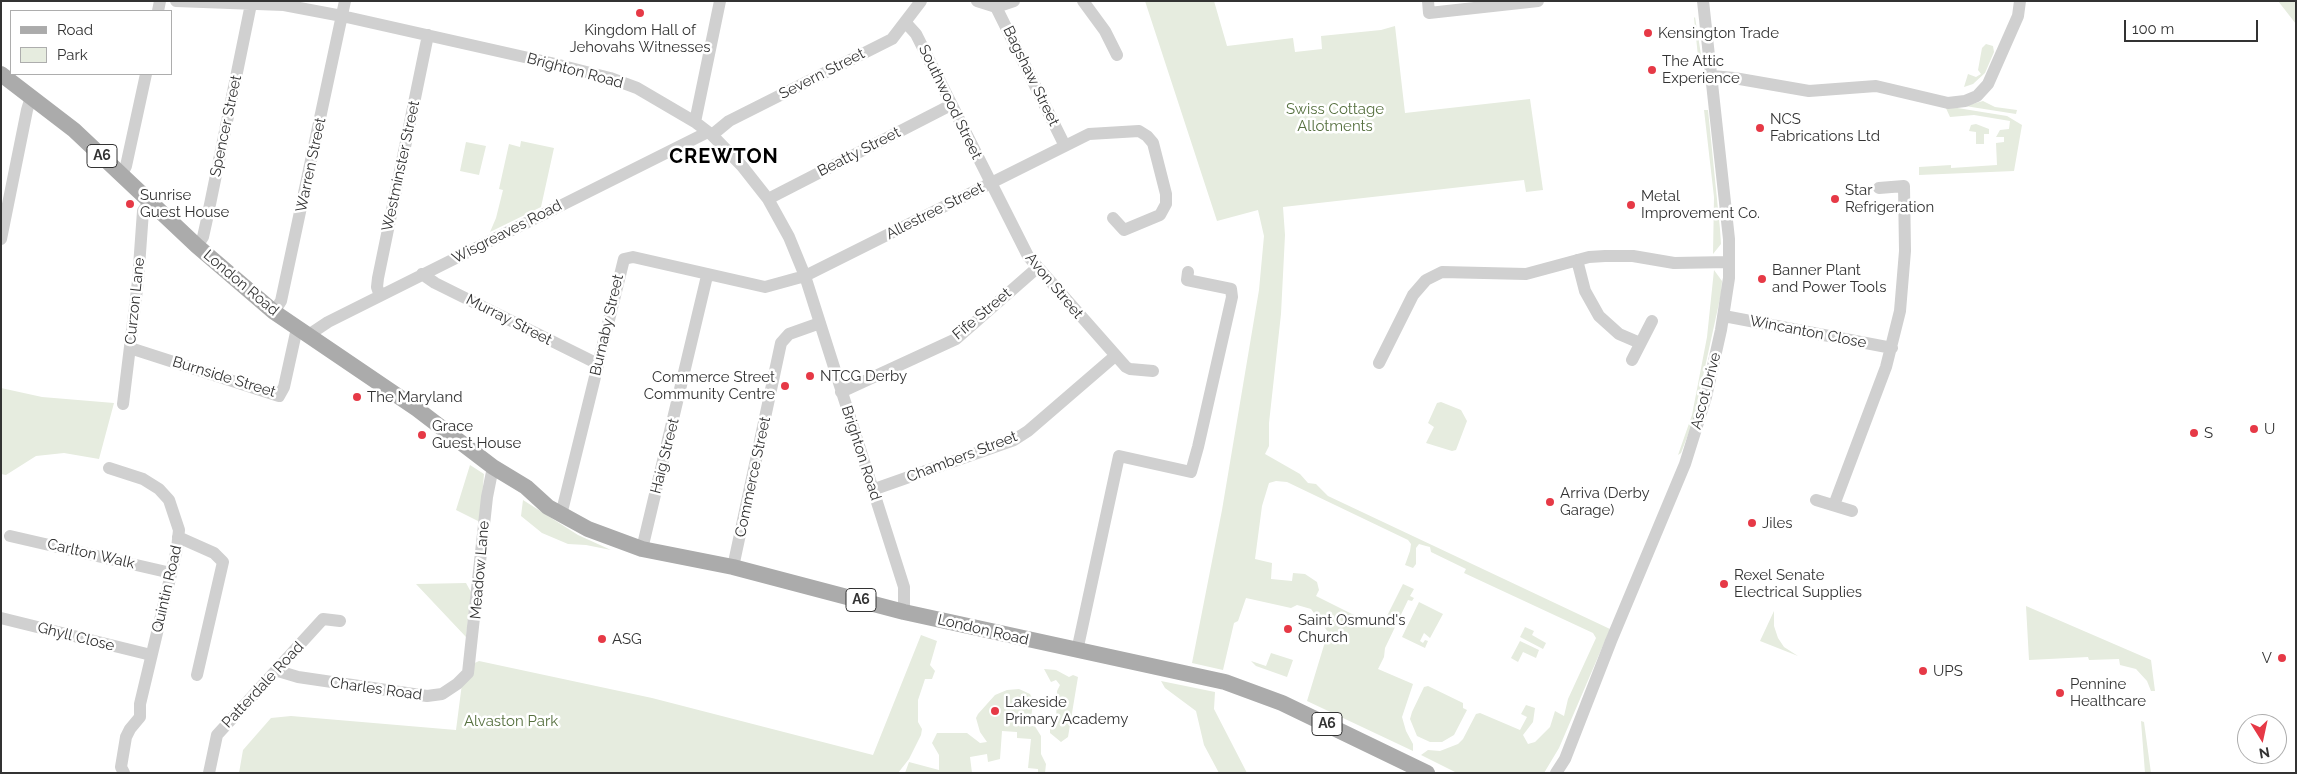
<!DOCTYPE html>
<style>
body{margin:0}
#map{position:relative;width:2297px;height:774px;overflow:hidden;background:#fff;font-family:Raleway,sans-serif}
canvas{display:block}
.frame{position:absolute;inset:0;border:2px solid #333;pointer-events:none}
.legend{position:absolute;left:10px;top:10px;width:162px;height:65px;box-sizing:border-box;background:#fff;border:1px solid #adadad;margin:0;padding:6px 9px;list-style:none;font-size:15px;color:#333}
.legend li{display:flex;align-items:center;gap:10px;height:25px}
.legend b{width:25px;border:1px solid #adadad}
.north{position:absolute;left:2237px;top:714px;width:50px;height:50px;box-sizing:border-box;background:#fff;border:1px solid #adadad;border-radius:50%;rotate:170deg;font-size:14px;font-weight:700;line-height:20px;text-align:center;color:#333}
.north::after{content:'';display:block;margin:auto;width:18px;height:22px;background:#e63946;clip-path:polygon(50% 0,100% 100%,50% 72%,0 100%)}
.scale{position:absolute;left:2124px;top:20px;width:134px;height:22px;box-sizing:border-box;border:2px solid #333;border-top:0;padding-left:6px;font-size:15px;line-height:18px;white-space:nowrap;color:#333;-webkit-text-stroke:4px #fff;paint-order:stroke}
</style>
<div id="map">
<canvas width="2297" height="774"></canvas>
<div class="frame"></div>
<ul class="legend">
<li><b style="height:6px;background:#ababab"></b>Road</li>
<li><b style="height:14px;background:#e6ecdf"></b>Park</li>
</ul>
<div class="north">N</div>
<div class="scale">100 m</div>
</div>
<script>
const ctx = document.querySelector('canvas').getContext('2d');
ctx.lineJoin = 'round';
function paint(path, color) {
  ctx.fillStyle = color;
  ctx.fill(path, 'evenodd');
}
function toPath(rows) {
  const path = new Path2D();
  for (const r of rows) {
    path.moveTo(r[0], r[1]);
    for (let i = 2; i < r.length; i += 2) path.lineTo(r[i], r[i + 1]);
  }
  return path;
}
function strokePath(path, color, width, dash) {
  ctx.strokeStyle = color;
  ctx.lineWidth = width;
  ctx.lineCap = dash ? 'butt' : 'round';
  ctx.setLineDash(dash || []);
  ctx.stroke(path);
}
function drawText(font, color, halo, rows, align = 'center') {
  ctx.font = font + ' Raleway,sans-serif';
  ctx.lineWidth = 5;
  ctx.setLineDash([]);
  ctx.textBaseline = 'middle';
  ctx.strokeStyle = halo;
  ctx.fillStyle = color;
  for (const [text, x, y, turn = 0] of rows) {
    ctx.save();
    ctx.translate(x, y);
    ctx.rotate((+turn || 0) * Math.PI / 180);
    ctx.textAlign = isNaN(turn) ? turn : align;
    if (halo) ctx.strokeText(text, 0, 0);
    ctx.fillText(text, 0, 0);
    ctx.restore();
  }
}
const green = toPath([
 [1145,1,1214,1,1227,46,1293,38,1295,52,1322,49,1321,36,1381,30,1395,26,1405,113,1530,99,1543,190,1526,192,1524,180,1283,207,1285,235,1281,314,1269,423,1269,446,1265,454,1300,474,1308,483,1316,484,1328,496,1610,629,1559,748,1544,773,1457,773,1421,755,1428,750,1440,751,1458,744,1463,739,1476,714,1480,713,1520,730,1527,717,1521,714,1526,705,1535,708,1533,722,1523,735,1528,744,1535,742,1550,727,1555,711,1564,716,1568,699,1596,638,1593,633,1464,573,1466,569,1431,552,1430,547,1426,546,1419,544,1416,548,1416,564,1413,568,1405,565,1410,551,1411,544,1408,540,1287,482,1276,481,1269,483,1262,506,1255,559,1272,563,1271,579,1292,581,1293,573,1305,574,1317,582,1319,590,1316,596,1372,624,1376,618,1384,622,1403,584,1414,589,1410,596,1414,598,1412,601,1408,600,1385,648,1384,657,1378,669,1413,684,1402,717,1406,731,1413,744,1413,751,1307,701,1328,632,1311,609,1297,605,1291,608,1246,598,1238,621,1234,623,1223,670,1192,663,1222,510,1259,290,1264,236,1258,210,1217,221],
 [2278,1,2296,1,2296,24],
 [1695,17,1702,61,1699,66,1694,18],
 [1986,44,1993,46,1994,52,1985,73,1973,84,1964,87,1968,74,1976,77,1981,74,1978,70,1982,48],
 [1983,101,1995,107,2017,110,2016,114,1965,106],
 [1945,106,2007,116,2022,125,2014,171,1919,175,1919,167,1951,165,1951,168,1997,165,1996,143,2004,142,2004,137,1996,137,2000,130,2009,129,2010,121,1974,115,1950,117],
 [1704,110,1708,110,1720,229,1721,244,1713,254,1714,197],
 [1976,124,1989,129,1989,134,1984,134,1984,144,1976,144,1976,132,1969,131,1971,125],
 [521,141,554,148,541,207,490,232,496,218,503,190,499,189,509,144,520,147],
 [466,142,486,146,479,175,460,171],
 [1714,270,1722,281,1721,294,1693,422,1681,453,1678,455,1692,415,1707,337],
 [1,388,42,397,114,403,99,459,64,453,36,456,6,475,1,474],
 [1441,402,1461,410,1467,421,1456,450,1452,451,1426,443,1434,427,1428,423,1437,403],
 [470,465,484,474,480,522,456,510],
 [523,500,578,535,611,550,586,545,568,544,542,533,521,516],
 [466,583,471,592,466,637,416,584],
 [1419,602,1443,614,1430,638,1424,633,1420,641,1423,643,1425,640,1428,641,1425,648,1402,637],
 [2026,606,2151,660,2155,691,2151,691,2147,681,2136,669,2120,665,2119,659,2089,660,2088,657,2029,660],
 [1774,611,1774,626,1778,638,1784,647,1798,656,1760,641],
 [1525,627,1534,631,1532,635,1546,643,1543,649,1520,637],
 [921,635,937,641,930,665,935,671,932,679,925,679,918,700,918,722,922,729,921,735,909,759,898,773,239,773,243,750,271,718,291,716,456,730,464,668,479,661,652,698,873,755],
 [1520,641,1539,650,1536,658,1523,652,1518,662,1511,658],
 [1271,653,1293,660,1287,677,1256,666,1251,661,1266,666],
 [1044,669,1056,670,1069,677,1073,675,1078,677,1068,737,1061,742,1050,733,1050,721,1056,722,1057,691,1060,685,1056,680,1051,682],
 [1161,681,1215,692,1214,709,1247,773,1219,773,1204,745,1196,711,1165,688],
 [1428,686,1463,703,1463,708,1467,710,1454,735,1442,742,1430,742,1417,736,1410,719,1412,712,1424,687],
 [1019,689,1030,694,1033,700,1031,720,1041,736,1041,754,1046,764,1045,773,1038,773,1038,769,1028,768,1031,739,1017,738,1017,732,1002,731,1000,759,988,762,987,754,970,757,972,773,905,773,909,762,939,770,939,755,932,743,937,733,967,733,980,743,987,742,980,732,976,718,978,714,995,695,1007,690],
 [2141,721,2144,722,2151,773,2145,773]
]);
const minor = toPath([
 [176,1,284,5,342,16,551,63,610,78,637,88,695,122,712,135,742,166,768,199,789,237,805,276,904,587,904,612],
 [977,1,996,7],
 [1083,1,1105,31,1117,55],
 [1428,1,1429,13,1538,1],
 [996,7,1065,146],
 [996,7,1014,1],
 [158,11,160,1],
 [906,23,916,34,1028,256,1126,367,1130,369,1153,371],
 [1712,76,1734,78,1809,91,1876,86,1948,103,1965,101,1977,96,1988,84,2018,16,2020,1],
 [695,122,720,1],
 [712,135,729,121,892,39,921,1],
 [122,174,126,166,146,74],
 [768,199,951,105],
 [1,239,27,110,31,97],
 [197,246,203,237,207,219,251,4],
 [1577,260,1585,291,1599,316,1619,334,1640,343],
 [422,274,435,283,598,364],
 [380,296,377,287,378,278,428,35],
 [274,312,281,301,345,1],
 [1724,316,1892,348],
 [307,336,328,322,708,132],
 [130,348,279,396,284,387,297,328],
 [1632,360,1652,321],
 [1379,363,1413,295,1426,280,1442,272,1526,274,1589,257,1605,256,1633,256,1674,263,1729,262],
 [841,392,956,339,1037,268],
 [123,404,138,281,143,211,150,201],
 [109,468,143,479,159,489,169,500,179,530,177,549,140,704,140,717,130,729,126,737,121,767,124,773],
 [872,490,1014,440,1028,431,1115,356],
 [1816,500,1852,511],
 [1834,505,1886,367,1900,311,1905,251,1904,186,1879,188],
 [561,515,624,259,633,257,765,287,805,276,1089,134,1139,131,1147,136,1153,143,1166,194,1166,204,1160,215,1124,230,1113,218],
 [10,536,171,573],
 [178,537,214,553,223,562,197,675],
 [642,549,707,276],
 [733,567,781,343,789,334,820,323],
 [1,618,151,655],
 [1077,651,1119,456,1191,472,1198,447,1232,297,1231,289,1187,280,1188,272],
 [278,671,298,677,427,696,442,694,457,684,468,673,487,497,493,467],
 [209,773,217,735,323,619,340,621],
 [1556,773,1565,759,1611,641,1685,464,1706,397,1721,330,1729,278,1729,239,1703,1]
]);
const major = toPath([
 [1,74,74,130,197,246,274,312,417,409,493,467,526,487,548,507,588,529,642,549,733,567,904,612,1225,682,1282,703,1427,773]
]);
const markers = [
 [640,13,5,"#e63946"],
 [1648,33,5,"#e63946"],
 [1652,70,5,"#e63946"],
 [1760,128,5,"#e63946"],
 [1835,199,5,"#e63946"],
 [130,204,5,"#e63946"],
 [1631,205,5,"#e63946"],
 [1762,279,5,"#e63946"],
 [810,376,5,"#e63946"],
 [785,386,5,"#e63946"],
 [357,397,5,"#e63946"],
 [2254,429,5,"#e63946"],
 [2194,433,5,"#e63946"],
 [422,435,5,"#e63946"],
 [1550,502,5,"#e63946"],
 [1752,523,5,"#e63946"],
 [1724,584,5,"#e63946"],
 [1288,629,5,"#e63946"],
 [602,639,5,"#e63946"],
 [2282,658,5,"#e63946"],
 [1923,671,5,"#e63946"],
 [2060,693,5,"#e63946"],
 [995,711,5,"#e63946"]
];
const shields = [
 [102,156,30],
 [861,600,30],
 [1327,724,30]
];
const shieldNames = [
 ["A6",102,156],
 ["A6",861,600],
 ["A6",1327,724]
];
const poiNames = [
 ["Kingdom Hall of",640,30,"center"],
 ["Jehovahs Witnesses",640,47,"center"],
 ["Kensington Trade",1658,33],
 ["The Attic",1662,61],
 ["Experience",1662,78],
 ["NCS",1770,119],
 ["Fabrications Ltd",1770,136],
 ["Star",1845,190],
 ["Refrigeration",1845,207],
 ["Sunrise",140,195],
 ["Guest House",140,212],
 ["Metal",1641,196],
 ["Improvement Co.",1641,213],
 ["Banner Plant",1772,270],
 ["and Power Tools",1772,287],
 ["NTCG Derby",820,376],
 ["Commerce Street",775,377,"right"],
 ["Community Centre",775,394,"right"],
 ["The Maryland",367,397],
 ["Grace",432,426],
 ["Guest House",432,443],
 ["U",2264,429],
 ["S",2204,433],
 ["Arriva (Derby",1560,493],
 ["Garage)",1560,510],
 ["Jiles",1762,523],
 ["Rexel Senate",1734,575],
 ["Electrical Supplies",1734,592],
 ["Saint Osmund's",1298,620],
 ["Church",1298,637],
 ["ASG",612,639],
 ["V",2272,658,"right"],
 ["UPS",1933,671],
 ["Pennine",2070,684],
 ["Healthcare",2070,701],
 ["Lakeside",1005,702],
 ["Primary Academy",1005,719]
];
const streetNames = [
 ["Brighton Road",575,71,15],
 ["Severn Street",822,74,-27],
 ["Bagshaw Street",1031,76,64],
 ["Southwood Street",950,102,64],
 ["Spencer Street",226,126,-78],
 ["Beatty Street",859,152,-27],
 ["Warren Street",311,165,-78],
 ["Westminster Street",401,166,-78],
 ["Allestree Street",935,211,-27],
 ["Wisgreaves Road",507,232,-27],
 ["London Road",241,283,40],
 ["Avon Street",1054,286,50],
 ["Curzon Lane",135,301,-84],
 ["Fife Street",982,314,-40],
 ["Murray Street",509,320,27],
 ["Burnaby Street",607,325,-77],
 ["Wincanton Close",1808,332,11],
 ["Burnside Street",224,377,17],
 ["Ascot Drive",1706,391,-75],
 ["Brighton Road",861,453,72],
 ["Haig Street",665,456,-76],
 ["Chambers Street",962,457,-21],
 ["Commerce Street",753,477,-78],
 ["Carlton Walk",91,554,13],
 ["Meadow Lane",480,570,-85],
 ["Quintin Road",167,589,-77],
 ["London Road",983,630,13],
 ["Ghyll Close",76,637,14],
 ["Patterdale Road",263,685,-47],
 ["Charles Road",376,689,8]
];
const parkNames = [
 ["Swiss Cottage",1335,109],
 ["Allotments",1335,126],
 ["Alvaston Park",511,721]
];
const districtNames = [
 ["CREWTON",724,157]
];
paint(green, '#e6ecdf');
strokePath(minor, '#d0d0d0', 12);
strokePath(major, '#ababab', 16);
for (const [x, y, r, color] of markers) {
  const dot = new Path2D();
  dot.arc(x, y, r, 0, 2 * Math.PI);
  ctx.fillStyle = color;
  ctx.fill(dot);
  strokePath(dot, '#fff', 2);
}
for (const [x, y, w] of shields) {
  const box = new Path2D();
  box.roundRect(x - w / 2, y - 11.5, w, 23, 4);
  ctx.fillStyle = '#fff';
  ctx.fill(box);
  strokePath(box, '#333', 1);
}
drawText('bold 14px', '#333', null, shieldNames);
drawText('15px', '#333', '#fff', poiNames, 'left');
drawText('15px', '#333', '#fff', streetNames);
drawText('15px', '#56703f', '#fff', parkNames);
ctx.letterSpacing = '1px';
drawText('bold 20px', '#000', '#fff', districtNames);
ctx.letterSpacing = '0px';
</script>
